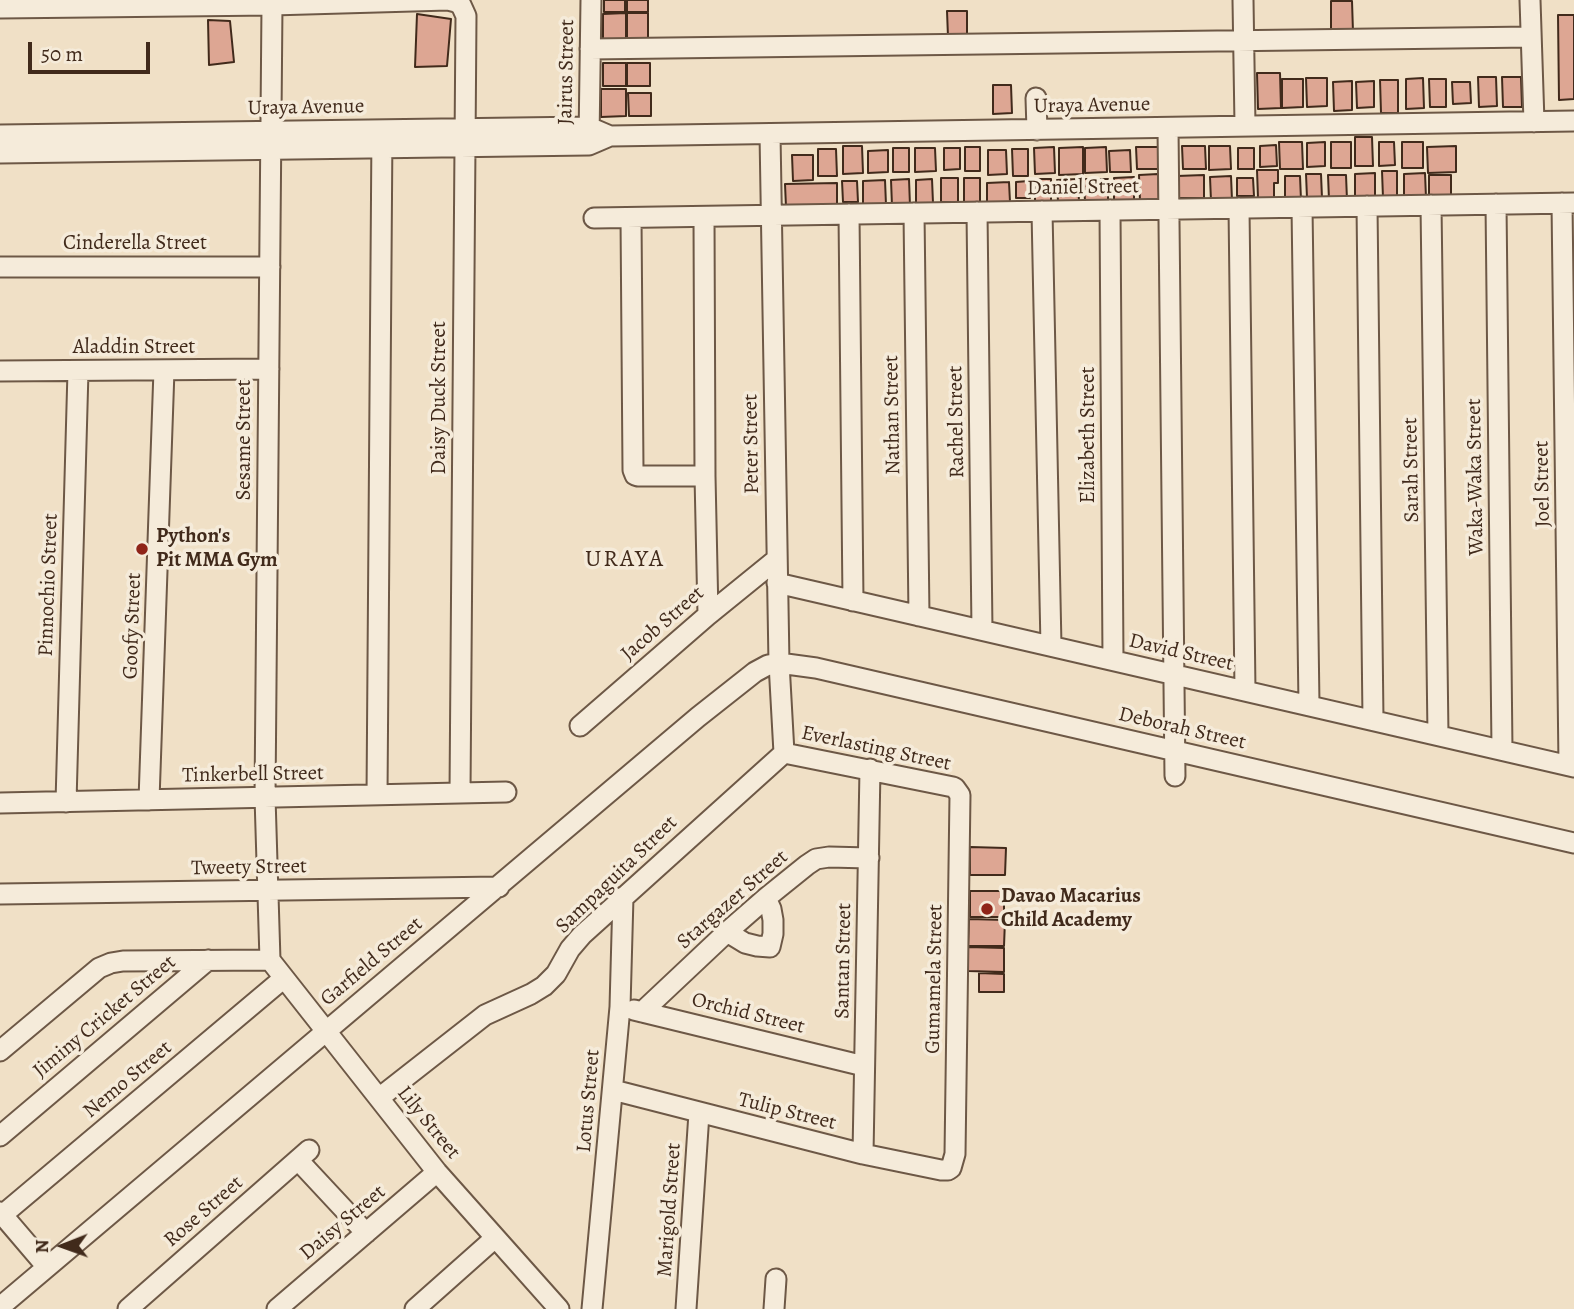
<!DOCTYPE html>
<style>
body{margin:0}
#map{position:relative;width:1574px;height:1309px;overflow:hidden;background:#f0e0c6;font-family:Alegreya,serif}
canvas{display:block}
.north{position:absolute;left:28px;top:1211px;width:70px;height:70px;-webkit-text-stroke:5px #f5ebda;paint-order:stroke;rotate:269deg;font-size:19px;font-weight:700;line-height:28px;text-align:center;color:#412a1b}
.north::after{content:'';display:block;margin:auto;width:24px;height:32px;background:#412a1b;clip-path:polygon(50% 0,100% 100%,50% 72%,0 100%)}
.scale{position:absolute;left:28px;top:42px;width:122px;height:32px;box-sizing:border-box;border:4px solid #412a1b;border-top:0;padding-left:9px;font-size:21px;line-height:24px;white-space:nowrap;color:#412a1b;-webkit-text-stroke:5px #f5ebda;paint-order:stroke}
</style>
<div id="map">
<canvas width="1574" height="1309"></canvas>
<div class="north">N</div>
<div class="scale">50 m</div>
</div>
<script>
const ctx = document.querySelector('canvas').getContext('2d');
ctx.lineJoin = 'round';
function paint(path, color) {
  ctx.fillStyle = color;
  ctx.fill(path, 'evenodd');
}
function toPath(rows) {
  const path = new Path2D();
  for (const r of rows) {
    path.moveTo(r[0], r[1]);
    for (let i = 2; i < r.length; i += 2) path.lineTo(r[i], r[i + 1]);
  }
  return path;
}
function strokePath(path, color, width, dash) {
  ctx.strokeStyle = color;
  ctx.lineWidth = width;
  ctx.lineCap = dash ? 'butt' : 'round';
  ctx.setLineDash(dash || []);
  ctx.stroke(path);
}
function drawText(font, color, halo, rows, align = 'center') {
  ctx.font = font + ' Alegreya,serif';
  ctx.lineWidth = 7;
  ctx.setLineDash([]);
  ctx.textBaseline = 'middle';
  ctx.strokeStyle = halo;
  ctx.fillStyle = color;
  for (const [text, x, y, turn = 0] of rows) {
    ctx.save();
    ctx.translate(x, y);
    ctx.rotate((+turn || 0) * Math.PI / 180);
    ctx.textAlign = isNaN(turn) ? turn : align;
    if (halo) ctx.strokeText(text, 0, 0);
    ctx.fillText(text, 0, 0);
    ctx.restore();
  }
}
const building = toPath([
 [604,0,625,0,625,12,604,12,604,0],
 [627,0,648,0,648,12,627,12,627,0],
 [1331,1,1352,1,1353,32,1331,33,1331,1],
 [947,11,967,11,967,37,948,37,947,11],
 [626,13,626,42,603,42,603,14,626,13],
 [627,13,648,13,648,40,627,41,627,13],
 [417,14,451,19,447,66,415,67,417,14],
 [1558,15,1574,15,1574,99,1559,100,1558,15],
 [208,20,230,21,234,62,209,65,208,20],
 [603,63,626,63,626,86,603,86,603,63],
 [627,63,650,63,650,86,627,86,627,63],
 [1257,73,1280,73,1281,108,1258,109,1257,73],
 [1478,77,1496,77,1497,106,1479,107,1478,77],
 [1502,77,1521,77,1522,107,1503,107,1502,77],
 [1306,78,1327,78,1327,106,1307,107,1306,78],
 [1423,78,1424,108,1406,109,1406,79,1423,78],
 [1282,79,1303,79,1303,107,1282,108,1282,79],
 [1429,79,1446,79,1446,107,1430,107,1429,79],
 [1380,80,1398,80,1398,113,1381,113,1380,80],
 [1352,81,1352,110,1334,111,1333,82,1352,81],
 [1374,81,1374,107,1357,108,1356,82,1374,81],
 [1452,82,1470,82,1471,103,1453,104,1452,82],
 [993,85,1011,85,1012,113,993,114,993,85],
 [601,89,626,89,626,116,601,117,601,89],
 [628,93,651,93,651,116,629,116,628,93],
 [1355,137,1372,137,1373,166,1355,166,1355,137],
 [1279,142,1302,142,1303,169,1280,169,1279,142],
 [1325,142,1325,166,1307,167,1307,143,1325,142],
 [1331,142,1351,142,1351,168,1331,168,1331,142],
 [1379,142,1394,142,1395,165,1379,166,1379,142],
 [1402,142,1423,142,1423,168,1402,168,1402,142],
 [1276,145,1277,166,1260,167,1260,146,1276,145],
 [843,146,862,146,863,173,843,174,843,146],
 [1182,146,1205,146,1206,169,1183,169,1182,146],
 [1209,146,1230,146,1231,169,1209,170,1209,146],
 [1456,146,1456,172,1428,173,1427,147,1456,146],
 [965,147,980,147,980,171,965,171,965,147],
 [1054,147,1055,173,1035,174,1034,148,1054,147],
 [1083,147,1083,174,1059,175,1059,148,1083,147],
 [1106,147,1107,172,1085,173,1085,148,1106,147],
 [1136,147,1158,147,1159,169,1137,169,1136,147],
 [893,148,909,148,909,172,893,172,893,148],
 [915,148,935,148,936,171,915,172,915,148],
 [944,148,960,148,960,169,944,170,944,148],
 [1238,148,1254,148,1254,169,1238,169,1238,148],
 [818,149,836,149,837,176,818,176,818,149],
 [1012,149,1028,149,1028,176,1013,176,1012,149],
 [888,150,888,172,868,173,868,151,888,150],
 [988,150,1006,150,1007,174,988,175,988,150],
 [1130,150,1131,172,1110,172,1109,151,1130,150],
 [792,155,813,155,813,180,793,181,792,155],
 [1257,170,1278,170,1278,183,1274,183,1274,198,1258,198,1257,170],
 [1382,171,1397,171,1397,198,1383,198,1382,171],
 [1375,173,1375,201,1355,201,1355,174,1375,173],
 [1425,173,1426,198,1404,198,1404,174,1425,173],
 [1158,174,1159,200,1140,201,1139,175,1158,174],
 [1306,174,1321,174,1322,198,1307,198,1306,174],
 [1204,175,1204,198,1178,198,1177,176,1204,175],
 [1328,175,1346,175,1347,200,1329,200,1328,175],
 [1429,175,1451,175,1451,199,1429,199,1429,175],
 [1231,176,1232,200,1211,201,1210,177,1231,176],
 [1285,176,1300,176,1301,200,1285,201,1285,176],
 [1134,177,1134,202,1114,202,1114,178,1134,177],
 [941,178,958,178,958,202,941,202,941,178],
 [964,178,980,178,980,202,964,203,964,178],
 [1237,178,1253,178,1254,196,1237,196,1237,178],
 [909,179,910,206,892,206,891,180,909,179],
 [932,179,933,203,916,203,916,180,932,179],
 [1035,179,1051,179,1051,203,1035,203,1035,179],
 [1078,179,1079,202,1058,202,1057,180,1078,179],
 [1084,179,1108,179,1108,202,1085,202,1084,179],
 [885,180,886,205,863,205,863,181,885,180],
 [842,181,857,181,858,202,843,202,842,181],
 [1029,181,1030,198,1016,198,1016,182,1029,181],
 [1009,182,1010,202,987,202,987,183,1009,182],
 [837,183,837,206,786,207,785,184,837,183],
 [970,847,1006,848,1005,875,970,875,970,847],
 [970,891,1004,891,1004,917,970,917,970,891],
 [969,919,1005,920,1004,946,968,946,969,919],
 [968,947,1004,948,1004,972,968,971,968,947],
 [979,973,1004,974,1004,992,979,992,979,973]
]);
const minor = toPath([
 [1243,0,1245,125],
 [1530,0,1534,122],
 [0,8,272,5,448,0,456,2,461,5,466,16,460,793],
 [590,49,1531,37],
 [1036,98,1037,130],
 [1168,128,1175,776],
 [770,134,779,663,784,753],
 [0,135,589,127,610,136],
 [589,140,591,0],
 [0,153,589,145,610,136,1574,121],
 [1562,203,1569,765],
 [1496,204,1502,750],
 [1431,205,1438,735],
 [1367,206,1373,720],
 [1302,207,1309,705],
 [1239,208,1245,691],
 [1110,210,1113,660],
 [1042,211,1051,646],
 [977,212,982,630],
 [914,213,919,616],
 [849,214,853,601],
 [704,217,705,476,708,615],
 [594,218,1574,203],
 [631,218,633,470,635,475,638,476,705,476],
 [0,267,270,267],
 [0,371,269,369],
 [777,583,1574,767],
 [580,726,708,615,777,559],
 [377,795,382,130],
 [149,800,164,370],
 [66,802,78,371],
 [0,803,506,792],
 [0,894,499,887],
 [727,932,745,943,757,946,770,947,773,934,773,920,771,909,766,898],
 [270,960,265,797,272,5],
 [270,960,437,1172,559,1309],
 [634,1010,864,1066],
 [642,1012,727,932,766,898,807,865,816,859,829,857,869,858],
 [0,1051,99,968,111,963,123,961,270,960],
 [613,1090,863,1154,941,1170,948,1170,951,1168,955,1154,960,795,955,788,953,787,784,753],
 [379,1098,485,1015,531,994,544,986,556,974,570,949,582,935,784,753],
 [0,1136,208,960],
 [863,1154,870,769],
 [298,1160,366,1233],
 [0,1212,47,1267],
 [0,1217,284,978],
 [0,1307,698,717,755,672,768,665,779,663,816,668,1574,843],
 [128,1309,309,1150],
 [277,1309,437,1172],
 [415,1309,495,1238],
 [592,1309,620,1007,623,897],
 [686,1309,699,1113],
 [774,1309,776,1279]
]);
const markers = [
 [142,549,7,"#8f2418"],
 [987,909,7,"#8f2418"]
];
const streetNames = [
 ["Jairus Street",567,72,-89],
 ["Uraya Avenue",1092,106,-1],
 ["Uraya Avenue",306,108,-1],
 ["Daniel Street",1083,188,-1],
 ["Cinderella Street",135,244],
 ["Aladdin Street",134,348],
 ["Daisy Duck Street",440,398,-90],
 ["Nathan Street",893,415,-91],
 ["Rachel Street",957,422,-91],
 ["Elizabeth Street",1089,435,-90],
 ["Sesame Street",245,440,-90],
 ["Peter Street",752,444,-91],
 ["Sarah Street",1412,470,-91],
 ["Waka-Waka Street",1476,477,-91],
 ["Joel Street",1543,484,-91],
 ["Pinnochio Street",49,585,-88],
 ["Jacob Street",663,624,-41],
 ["Goofy Street",133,626,-88],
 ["David Street",1181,653,13],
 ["Deborah Street",1182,729,13],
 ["Everlasting Street",876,749,12],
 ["Tinkerbell Street",253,775,-1],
 ["Tweety Street",249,868,-1],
 ["Sampaguita Street",617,875,-44],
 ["Stargazer Street",733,900,-41],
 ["Santan Street",844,961,-89],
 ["Garfield Street",372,962,-40],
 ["Gumamela Street",935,979,-89],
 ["Orchid Street",748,1014,14],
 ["Jiminy Cricket Street",105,1017,-40],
 ["Nemo Street",128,1080,-40],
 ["Lotus Street",589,1101,-85],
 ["Tulip Street",787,1112,14],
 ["Lily Street",428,1123,51],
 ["Marigold Street",670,1210,-86],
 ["Rose Street",204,1212,-41],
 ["Daisy Street",343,1223,-40]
];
const poiNames = [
 ["Python's",156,537],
 ["Pit MMA Gym",156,561],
 ["Davao Macarius",1001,897],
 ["Child Academy",1001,921]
];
const quarterNames = [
 ["URAYA",625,560]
];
paint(building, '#dda693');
strokePath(building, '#412a1b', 2);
strokePath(minor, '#6d5846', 23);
strokePath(minor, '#f5ebda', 19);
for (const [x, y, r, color] of markers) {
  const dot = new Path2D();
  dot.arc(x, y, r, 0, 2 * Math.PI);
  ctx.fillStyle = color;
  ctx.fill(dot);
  strokePath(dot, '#f5ebda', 2.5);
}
drawText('21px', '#412a1b', '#f5ebda', streetNames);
drawText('bold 21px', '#412a1b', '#f5ebda', poiNames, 'left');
ctx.letterSpacing = '2px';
drawText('24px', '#412a1b', '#f5ebda', quarterNames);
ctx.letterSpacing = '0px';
</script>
